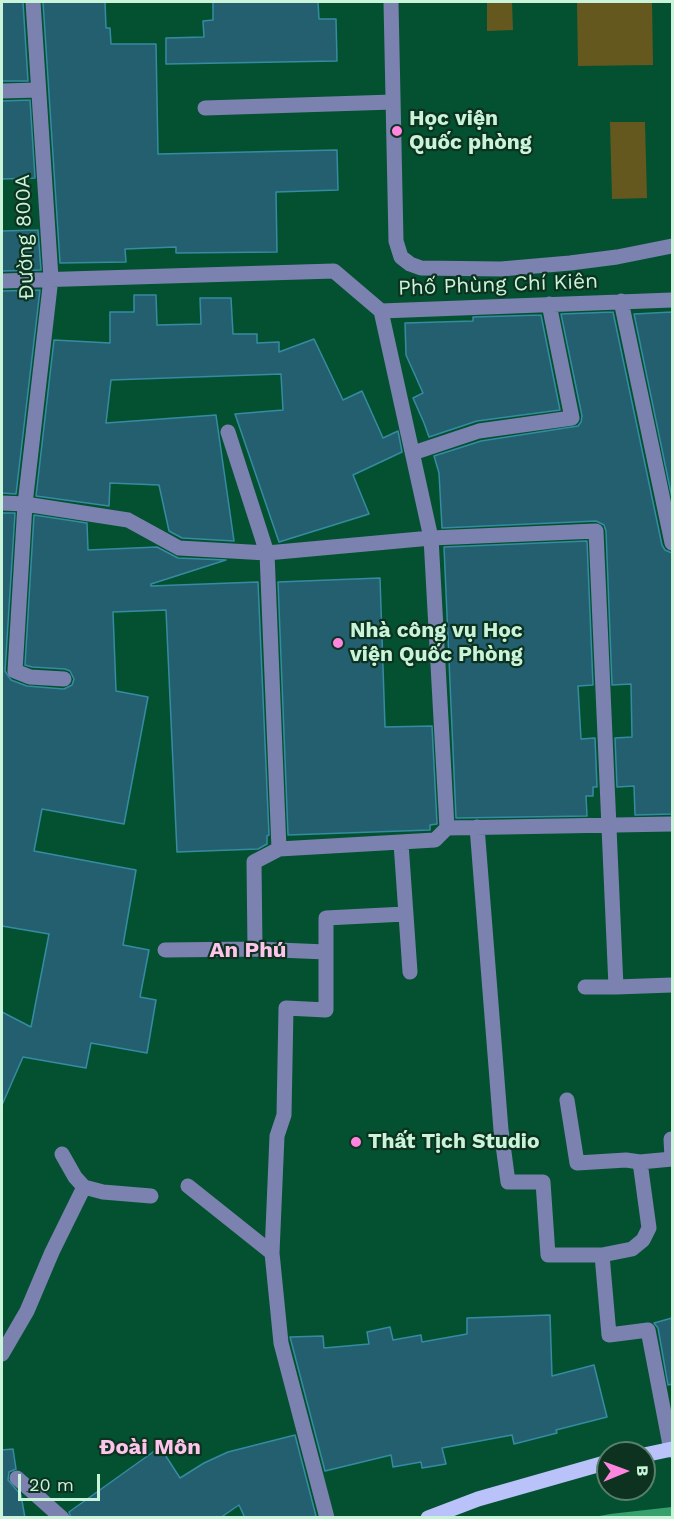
<!DOCTYPE html>
<meta charset="utf-8">
<style>
body{margin:0}
#map{position:relative;width:674px;height:1519px;overflow:hidden;background:#045131;font-family:"Work Sans",sans-serif}
canvas{display:block}
.frame{position:absolute;inset:0;border:3px solid #caf4da;pointer-events:none}
.north{position:absolute;left:596px;top:1441px;width:60px;height:60px;box-sizing:border-box;background:#0d321f;border:2px solid #59806a;border-radius:50%;rotate:89deg;font-size:16px;font-weight:700;line-height:24px;text-align:center;color:#caf4da}
.north::after{content:'';display:block;margin:auto;width:21px;height:27px;background:#ff85df;clip-path:polygon(50% 0,100% 100%,50% 72%,0 100%)}
.scale{position:absolute;left:18px;top:1474px;width:82px;height:27px;box-sizing:border-box;border:3px solid #caf4da;border-top:0;padding-left:8px;font-size:18px;line-height:21px;white-space:nowrap;color:#caf4da;-webkit-text-stroke:4px #0d321f;paint-order:stroke}
</style>
<div id="map">
<canvas width="674" height="1519"></canvas>
<div class="frame"></div>
<div class="north">B</div>
<div class="scale">20 m</div>
</div>
<script>
const ctx = document.querySelector('canvas').getContext('2d');
ctx.lineJoin = 'round';
function paint(path, color) {
  ctx.fillStyle = color;
  ctx.fill(path, 'evenodd');
}
function toPath(rows) {
  const path = new Path2D();
  for (const r of rows) {
    path.moveTo(r[0], r[1]);
    for (let i = 2; i < r.length; i += 2) path.lineTo(r[i], r[i + 1]);
  }
  return path;
}
function strokePath(path, color, width, dash) {
  ctx.strokeStyle = color;
  ctx.lineWidth = width;
  ctx.lineCap = dash ? 'butt' : 'round';
  ctx.setLineDash(dash || []);
  ctx.stroke(path);
}
function drawText(font, color, halo, rows, align = 'center') {
  ctx.font = font + ' "Work Sans",sans-serif';
  ctx.lineWidth = 4.5;
  ctx.setLineDash([]);
  ctx.textBaseline = 'middle';
  ctx.strokeStyle = halo;
  ctx.fillStyle = color;
  for (const [text, x, y, turn = 0] of rows) {
    ctx.save();
    ctx.translate(x, y);
    ctx.rotate((+turn || 0) * Math.PI / 180);
    ctx.textAlign = isNaN(turn) ? turn : align;
    if (halo) ctx.strokeText(text, 0, 0);
    ctx.fillText(text, 0, 0);
    ctx.restore();
  }
}
const green = toPath([
 [487,2,512,2,513,30,487,31],
 [577,2,652,2,653,65,578,66],
 [610,122,645,122,647,198,612,199]
]);
const water = toPath([
 [672,1507,672,1517,594,1517,610,1514]
]);
const building = toPath([
 [2,2,23,2,28,81,2,81,2,2],
 [43,2,105,2,106,28,110,28,111,44,156,44,158,154,337,150,338,190,276,192,277,252,176,253,176,247,125,249,126,262,60,263,43,2],
 [213,2,318,2,319,19,336,19,337,61,166,64,166,38,204,37,203,21,213,20,213,2],
 [30,100,35,178,2,179,2,101,30,100],
 [38,230,41,270,2,271,2,231,38,230],
 [40,290,16,494,2,493,2,291,40,290],
 [134,295,156,295,157,325,201,324,200,298,231,298,233,334,257,334,257,343,279,342,279,352,314,339,343,400,362,391,383,438,398,431,402,452,353,475,369,514,279,542,235,414,283,410,281,374,111,380,106,423,216,415,234,541,182,538,169,531,159,485,110,483,109,506,36,496,54,340,110,343,110,312,134,312,134,295],
 [613,312,662,545,665,550,672,553,672,814,635,815,634,786,617,787,615,738,632,737,631,684,612,685,606,531,604,525,596,521,442,528,439,473,434,456,481,441,578,426,581,422,582,416,561,314,613,312],
 [672,312,672,498,634,314,672,312],
 [541,315,560,410,477,421,429,437,424,423,413,398,423,393,406,355,405,323,473,321,473,317,541,315],
 [2,513,15,513,5,671,11,680,27,686,64,689,72,685,74,679,70,671,65,669,32,667,25,665,34,515,87,523,88,550,157,547,178,558,226,560,151,584,151,586,258,582,269,835,267,836,267,844,258,849,177,852,166,610,113,612,116,691,148,697,124,824,42,809,34,851,136,870,123,945,149,950,140,997,156,1000,147,1053,91,1043,86,1068,23,1057,2,1105,2,1012,31,1027,49,934,2,926,2,513],
 [587,541,593,685,578,686,581,739,595,738,597,787,593,787,593,796,586,796,587,816,456,818,444,547,587,541],
 [380,578,385,727,432,726,437,824,430,825,430,830,288,835,278,582,380,578],
 [550,1315,552,1376,594,1365,607,1417,556,1430,557,1433,514,1444,512,1435,442,1448,446,1464,422,1468,421,1462,393,1467,391,1455,325,1471,290,1337,323,1336,324,1348,369,1344,367,1332,390,1327,393,1340,421,1335,422,1342,467,1334,467,1318,550,1315],
 [672,1318,672,1384,668,1385,658,1328,654,1323,672,1318],
 [295,1435,316,1516,310,1518,245,1518,239,1505,220,1518,71,1518,69,1512,160,1447,180,1478,204,1463,228,1452,295,1435],
 [13,1449,16,1469,9,1472,8,1480,21,1495,25,1518,2,1518,2,1450,13,1449]
]);
const minor = toPath([
 [33,2,51,278,25,504,15,671,30,677,64,679],
 [391,2,396,241,401,257,410,264,421,268,501,269,570,263,617,257,672,246],
 [2,91,38,90],
 [205,108,393,102],
 [2,281,334,271,381,311,672,300],
 [621,301,672,543],
 [381,311,431,538,447,828],
 [228,432,267,553,279,849],
 [413,453,479,431,572,418,549,304],
 [2,503,25,504,128,520,179,548,267,553,431,538,596,531,616,987,672,985],
 [477,827,501,1130,508,1182,543,1182,548,1255,602,1255,609,1335,648,1330,671,1450],
 [447,828,672,824],
 [401,843,410,972],
 [255,949,254,862,279,849,435,840,447,828],
 [165,950,255,949,326,952],
 [585,987,616,987],
 [567,1100,577,1163,626,1160,640,1162],
 [671,1139,672,1158],
 [62,1154,75,1177,84,1187,103,1192,151,1196],
 [188,1186,272,1253],
 [602,1255,632,1249,643,1240,649,1228,640,1162,672,1159],
 [2,1354,27,1311,52,1252,84,1187],
 [17,1478,62,1518],
 [327,1518,281,1343,272,1253,277,1136,284,1115,286,1008,326,1010,326,918,405,914]
]);
const major = toPath([
 [644,1455,672,1449],
 [428,1518,478,1499,608,1462]
]);
const markers = [
 [397,131,6,"#ff85df"],
 [338,643,6,"#ff85df"],
 [356,1142,6,"#ff85df"]
];
const poiNames = [
 ["Học viện",409,119],
 ["Quốc phòng",409,143],
 ["Nhà công vụ Học",350,631],
 ["viện Quốc Phòng",350,655],
 ["Thất Tịch Studio",368,1142]
];
const streetNames = [
 ["Đường 800A",25,237,-92],
 ["Phố Phùng Chí Kiên",498,285,-2]
];
const neighbourhoodNames = [
 ["An Phú",248,951],
 ["Đoài Môn",150,1448]
];
paint(green, '#64581f');
paint(water, '#37a06c');
paint(building, '#235f6f');
strokePath(building, '#358ca2', 1.5);
strokePath(minor, '#7b82b0', 15);
strokePath(major, '#bac2fa', 15);
for (const [x, y, r, color] of markers) {
  const dot = new Path2D();
  dot.arc(x, y, r, 0, 2 * Math.PI);
  ctx.fillStyle = color;
  ctx.fill(dot);
  strokePath(dot, '#0d321f', 2);
}
drawText('bold 21px', '#caf4da', '#0d321f', poiNames, 'left');
drawText('21px', '#caf4da', '#0d321f', streetNames);
drawText('bold 22px', '#fdc5ec', '#0d321f', neighbourhoodNames);
</script>
